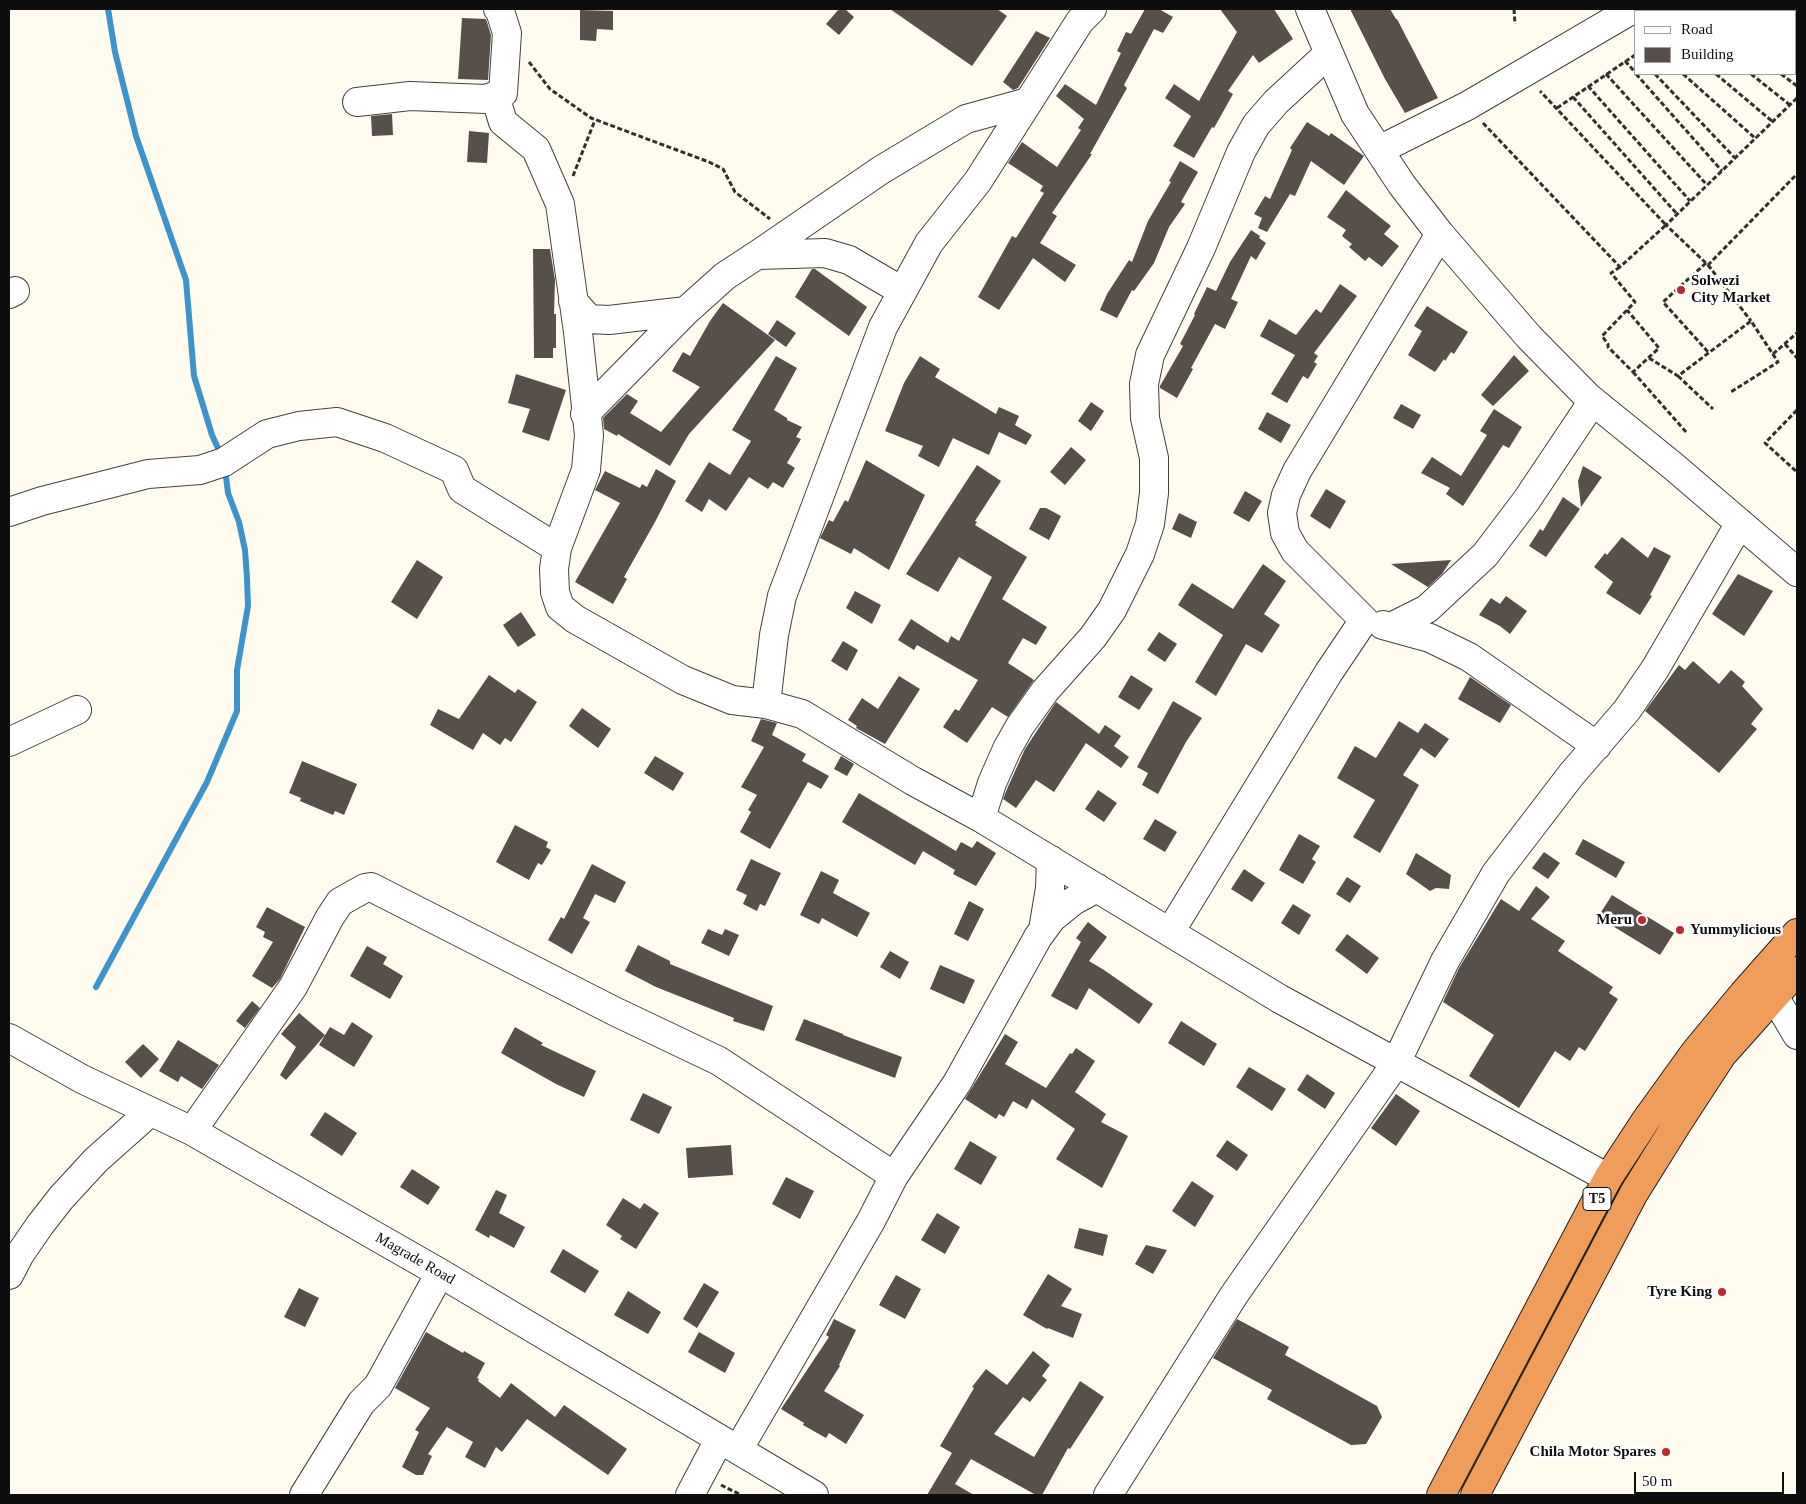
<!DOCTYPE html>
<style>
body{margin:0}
#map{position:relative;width:1806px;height:1504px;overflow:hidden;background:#fffbef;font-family:"Times New Roman",serif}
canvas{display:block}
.frame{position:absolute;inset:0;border:10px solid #0e0e0e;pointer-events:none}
.legend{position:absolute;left:1634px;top:10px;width:162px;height:65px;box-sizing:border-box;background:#fff;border:1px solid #9f9f9f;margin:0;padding:6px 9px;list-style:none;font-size:15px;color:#0e0e0e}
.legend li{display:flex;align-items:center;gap:10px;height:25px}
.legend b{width:25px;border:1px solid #9f9f9f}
.scale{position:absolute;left:1634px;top:1472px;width:150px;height:22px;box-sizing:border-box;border:2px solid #0e0e0e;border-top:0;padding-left:6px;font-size:15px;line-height:18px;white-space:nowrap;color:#0e0e0e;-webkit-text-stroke:4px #fff;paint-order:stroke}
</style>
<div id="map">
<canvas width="1806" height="1504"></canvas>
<div class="frame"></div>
<ul class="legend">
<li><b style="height:6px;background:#fff"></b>Road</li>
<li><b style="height:14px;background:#564f4a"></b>Building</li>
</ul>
<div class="scale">50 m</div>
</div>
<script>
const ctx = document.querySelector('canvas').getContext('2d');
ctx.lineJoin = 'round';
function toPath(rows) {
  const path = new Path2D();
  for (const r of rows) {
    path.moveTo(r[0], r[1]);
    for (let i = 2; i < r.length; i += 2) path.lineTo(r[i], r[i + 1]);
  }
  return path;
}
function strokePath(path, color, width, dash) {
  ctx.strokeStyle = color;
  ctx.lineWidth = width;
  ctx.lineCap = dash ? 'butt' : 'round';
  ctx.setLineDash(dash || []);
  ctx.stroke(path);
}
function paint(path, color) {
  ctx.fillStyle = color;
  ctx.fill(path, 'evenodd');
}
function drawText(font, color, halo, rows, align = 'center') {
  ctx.font = font + ' "Times New Roman",serif';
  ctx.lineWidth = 5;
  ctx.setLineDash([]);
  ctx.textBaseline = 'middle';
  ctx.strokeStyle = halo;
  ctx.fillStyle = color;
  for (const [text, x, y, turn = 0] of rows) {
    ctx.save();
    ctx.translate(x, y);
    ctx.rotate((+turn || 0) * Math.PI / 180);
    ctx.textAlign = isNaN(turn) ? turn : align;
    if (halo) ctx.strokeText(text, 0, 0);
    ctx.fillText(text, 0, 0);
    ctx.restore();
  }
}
const stream = toPath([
 [108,9,115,52,136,136,186,280,194,376,212,435,222,457],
 [96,987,207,782,237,711,237,670,248,606,247,578,245,550,239,522,228,493,225,469]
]);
const building = toPath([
 [839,9,845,9,854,17,839,35,826,24],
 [890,9,997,9,1007,16,972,66],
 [1145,9,1159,9,1173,17,1163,33,1154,29,1124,85,1127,88,1090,154,1092,154,1052,213,1057,216,1040,243,1076,265,1065,282,1033,258,999,310,978,297,1012,236,1016,238,1044,193,1040,191,1043,186,1008,163,1022,142,1057,167,1081,130,1078,128,1084,119,1056,96,1065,84,1096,105,1121,53,1117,51,1126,32,1131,34],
 [1220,9,1274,9,1293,39,1259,63,1253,55,1228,91,1233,94,1214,128,1212,127,1194,158,1173,146,1191,116,1165,98,1174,84,1199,101,1237,32],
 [1350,9,1390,9,1396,19,1397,19,1438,98,1405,113,1385,79],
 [580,10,613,11,613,30,597,29,596,41,580,40],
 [462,18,486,19,491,35,488,80,458,79],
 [1036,31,1050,38,1018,88,1013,90,1003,82],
 [392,114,393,135,372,136,371,116],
 [1307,122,1329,136,1331,133,1364,156,1344,185,1311,161,1295,196,1290,194,1267,232,1258,228,1262,218,1254,214,1265,196,1270,199,1292,150,1290,148],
 [469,131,489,133,487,163,467,162],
 [1180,161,1198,172,1181,202,1185,204,1169,227,1154,263,1134,291,1132,290,1117,318,1100,310,1107,294,1129,260,1132,262,1148,221,1171,182,1169,181],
 [1346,190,1391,226,1384,234,1399,246,1382,267,1369,257,1365,261,1349,247,1352,244,1342,236,1346,230,1327,217],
 [1251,230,1260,236,1259,238,1266,243,1256,260,1251,256,1231,299,1238,302,1225,329,1215,324,1191,368,1193,369,1177,398,1160,388,1160,386,1183,346,1180,344,1195,315,1194,314,1207,287,1216,291,1230,262],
 [533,249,550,249,555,280,554,314,556,314,556,348,553,348,553,358,534,358],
 [812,269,815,269,867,307,849,336,795,297],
 [1340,284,1357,296,1314,353,1318,356,1314,362,1317,364,1308,379,1303,376,1287,403,1271,394,1295,355,1260,336,1269,319,1296,335,1316,309,1321,313],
 [723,303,775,340,689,434,670,466,618,434,617,436,604,429,603,418,627,394,638,401,630,413,661,432,700,387,672,371,683,352,690,356,710,321],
 [1427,306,1468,332,1454,354,1451,352,1445,361,1444,359,1435,372,1408,355,1422,331,1414,326],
 [777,320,796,333,786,347,768,334],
 [1514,355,1529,371,1493,406,1481,395],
 [776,356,797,368,774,410,787,418,787,420,802,427,796,437,801,439,787,463,795,468,783,488,773,482,768,489,749,477,726,511,709,499,702,512,685,501,709,462,730,475,751,441,732,430],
 [920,356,940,369,935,377,996,414,999,407,1019,416,1015,425,1032,435,1026,445,999,432,989,455,953,438,939,467,918,456,923,446,885,431,904,383],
 [516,374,566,390,549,441,522,432,530,409,508,403],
 [1091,402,1104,411,1091,431,1078,421],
 [1401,404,1421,415,1413,429,1393,418],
 [1494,409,1522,427,1509,448,1503,445,1463,506,1446,494,1450,488,1421,473,1432,457,1461,476,1487,435,1480,431],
 [1267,412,1291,425,1281,443,1258,429],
 [1071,447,1086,460,1065,485,1050,472],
 [866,460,925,495,889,570,854,548,851,554,820,538,829,520,833,522,845,500,848,502],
 [977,465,1001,481,975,521,977,522,975,525,1027,557,1002,599,1047,627,1036,645,1023,638,1008,663,1034,680,1008,717,992,707,967,743,943,727,955,709,959,711,978,680,917,645,914,650,898,640,911,619,948,643,951,636,959,641,992,577,959,557,938,592,906,574],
 [1583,466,1602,477,1581,507,1578,481],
 [656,469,676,481,655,522,624,577,627,579,613,604,575,582,620,503,595,490,605,471,640,488,642,484,647,487],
 [1326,489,1346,501,1330,529,1310,516],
 [1245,491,1262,501,1249,522,1233,513],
 [1563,497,1580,509,1546,557,1529,546,1540,529,1543,531],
 [1040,508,1046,508,1061,516,1049,540,1029,529],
 [1179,513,1197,522,1191,538,1172,529],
 [1622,537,1648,558,1654,547,1671,556,1650,595,1652,596,1640,615,1606,593,1613,582,1594,567,1605,553,1607,555],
 [417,560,443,577,417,619,391,602],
 [1451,560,1442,574,1428,587,1391,564],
 [1263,564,1286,581,1264,614,1280,625,1262,653,1246,644,1216,696,1195,682,1223,635,1178,605,1192,583,1233,609],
 [1738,574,1773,591,1744,636,1712,614],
 [855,591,881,605,872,624,846,608],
 [1506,596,1527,611,1510,634,1500,626,1479,615,1491,598,1500,604],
 [521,612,536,635,518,647,503,625],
 [1159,632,1177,644,1165,662,1147,650],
 [843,641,858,650,847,671,831,661],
 [1693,661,1719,684,1731,670,1745,682,1742,686,1763,709,1751,724,1757,729,1719,773,1645,711,1679,665,1685,670],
 [489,675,515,693,518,689,537,702,511,742,505,738,500,745,483,733,473,750,430,725,438,709,459,719],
 [1131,675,1153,689,1139,710,1118,697],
 [899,676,920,689,885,744,856,728,857,726,848,720,862,698,878,709],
 [1470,677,1511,705,1500,723,1458,699],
 [1173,701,1202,718,1186,742,1158,794,1142,785,1148,773,1137,767],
 [1056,702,1099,734,1105,725,1121,736,1114,746,1129,757,1121,768,1086,743,1054,792,1036,780,1016,808,1003,799,1007,789,1025,749],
 [582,708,611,729,598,748,569,726],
 [761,719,777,723,772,735,806,754,802,761,829,776,821,789,808,782,770,849,740,832,751,812,748,810,757,795,741,787,764,747,751,741],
 [1399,721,1418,733,1425,723,1449,739,1435,758,1421,748,1403,775,1419,785,1380,853,1353,837,1375,800,1337,778,1355,746,1376,758],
 [655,756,684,773,673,791,644,773],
 [841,756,854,764,847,776,834,769],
 [302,761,357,784,344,815,335,811,333,815,300,801,301,798,289,793],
 [1098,790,1117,803,1104,822,1085,809],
 [859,793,956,851,961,842,972,848,977,841,996,853,976,886,953,874,955,870,923,851,915,865,842,822],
 [1155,819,1177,832,1165,852,1143,839],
 [515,825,548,842,546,847,551,850,542,865,538,863,529,880,496,862],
 [1299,834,1320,846,1312,859,1316,862,1303,884,1279,870],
 [1583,839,1625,862,1616,878,1575,854],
 [1544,852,1560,863,1548,879,1532,868],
 [1416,853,1451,875,1449,889,1436,888,1430,891,1406,874],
 [751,859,781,873,765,906,760,904,757,911,743,904,747,895,736,890],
 [592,864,626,882,615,903,595,894,583,918,590,922,572,954,548,940,561,917,564,919],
 [1244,869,1265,883,1252,902,1231,889],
 [821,871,839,880,833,893,870,913,857,937,822,918,819,924,800,915],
 [1347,877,1361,886,1350,903,1336,894],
 [1536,886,1550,897,1531,919,1565,941,1558,951,1613,987,1609,993,1618,999,1585,1051,1579,1047,1570,1061,1555,1051,1519,1108,1469,1076,1494,1035,1443,1002,1459,968,1501,899,1519,911],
 [1612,895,1674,933,1660,955,1598,917],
 [969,901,984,909,968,941,954,934],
 [1293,904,1311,915,1299,935,1281,923],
 [267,907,305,927,280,979,272,988,252,976,273,942,263,937,265,932,256,927],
 [1088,922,1107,937,1089,961,1104,970,1153,1004,1139,1024,1089,988,1077,1010,1051,996,1081,942,1076,938],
 [708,929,722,935,725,929,739,935,729,956,701,943],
 [1347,934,1379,958,1367,974,1335,950],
 [638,945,670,961,670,964,773,1006,764,1031,733,1021,734,1018,656,987,625,971],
 [367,946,387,957,383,964,403,976,390,999,350,976],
 [890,951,909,962,900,979,880,967],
 [940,965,975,980,964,1004,930,989],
 [252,1001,260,1008,245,1028,236,1021],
 [299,1013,325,1035,286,1080,280,1075,296,1047,281,1034],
 [804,1019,843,1034,843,1035,902,1057,895,1078,795,1040],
 [1181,1021,1217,1044,1204,1066,1168,1043],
 [352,1022,373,1036,354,1067,319,1045,330,1027,344,1035],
 [515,1027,543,1043,541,1045,596,1071,584,1097,556,1084,501,1053],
 [1005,1034,1018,1042,1005,1064,1046,1088,1070,1053,1072,1054,1076,1048,1095,1061,1075,1092,1106,1114,1101,1122,1128,1136,1102,1188,1056,1159,1075,1129,1032,1099,1027,1109,1013,1101,1004,1117,999,1114,996,1119,965,1099],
 [178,1040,219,1065,202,1089,181,1076,178,1082,159,1071],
 [143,1044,159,1059,141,1078,125,1062],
 [1249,1067,1286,1089,1272,1111,1236,1087],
 [1307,1074,1335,1093,1325,1109,1297,1090],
 [643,1093,672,1107,659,1134,630,1120],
 [1396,1094,1420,1111,1396,1146,1371,1128],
 [325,1112,357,1133,342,1156,310,1135],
 [1227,1140,1248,1155,1237,1171,1216,1156],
 [970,1141,997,1157,981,1185,954,1169],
 [731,1145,733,1175,688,1178,686,1148],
 [412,1169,440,1187,428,1205,400,1187],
 [786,1177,814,1191,800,1219,772,1204],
 [1192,1181,1214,1196,1195,1227,1172,1211],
 [496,1190,507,1195,499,1213,525,1227,514,1248,490,1235,489,1238,475,1230],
 [623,1198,640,1209,644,1203,659,1213,636,1249,620,1239,622,1236,606,1225],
 [937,1213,960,1227,945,1254,921,1240],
 [1079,1228,1108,1235,1103,1256,1074,1248],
 [1146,1245,1167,1250,1153,1274,1135,1264],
 [563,1249,599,1271,585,1293,550,1272],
 [1048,1274,1072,1289,1061,1306,1082,1314,1073,1338,1048,1328,1047,1329,1023,1315],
 [896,1275,921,1289,905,1319,879,1305],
 [704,1283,719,1292,697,1328,683,1319],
 [299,1288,319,1298,305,1327,284,1317],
 [628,1291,661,1312,648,1334,614,1315],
 [834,1319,856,1330,839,1365,840,1366,824,1391,864,1415,846,1444,829,1433,826,1438,803,1425,804,1423,781,1409,829,1337,826,1335],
 [1237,1319,1289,1347,1285,1355,1377,1406,1382,1417,1366,1444,1351,1445,1267,1399,1272,1390,1213,1358],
 [426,1332,463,1353,464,1351,485,1363,477,1378,479,1379,478,1381,500,1398,511,1383,555,1417,564,1405,627,1449,608,1475,527,1419,502,1452,496,1447,485,1468,465,1457,473,1442,447,1427,428,1454,432,1456,423,1475,416,1475,402,1467,419,1432,415,1430,430,1408,395,1388],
 [699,1332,735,1353,725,1373,688,1352],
 [1033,1351,1050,1365,1042,1376,1047,1380,1030,1402,1023,1397,994,1434,1034,1457,1080,1381,1104,1397,1070,1449,1068,1448,1042,1495,1036,1495,971,1459,955,1484,974,1495,927,1495,952,1453,940,1446,974,1388,972,1387,986,1369,1007,1385]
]);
const path = toPath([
 [1514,9,1515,24],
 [1727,9,1730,11],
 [1698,11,1702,9],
 [1795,58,1797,60],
 [1625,61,1635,72],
 [529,62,550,89,591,118,709,162,723,169,735,192,770,219],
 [1606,74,1707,185],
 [1636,74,1722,171],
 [1655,74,1735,158],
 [1683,74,1755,138],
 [1716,74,1773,122],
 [1751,74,1790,105],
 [1781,74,1797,86],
 [1588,86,1690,201],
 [1573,97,1677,214],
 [1797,98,1666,225,1708,265,1797,174],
 [1557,108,1635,55],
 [1483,123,1620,267,1666,225,1540,91],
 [573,176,595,120],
 [1706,263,1663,302,1709,353],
 [1708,265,1751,321],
 [1620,267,1611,273,1635,302,1627,310,1605,333,1602,336,1608,344,1608,347,1633,372,1659,348,1627,310],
 [1785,344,1797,358],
 [1773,354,1797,333],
 [1649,358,1678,376,1751,321,1778,362,1731,392],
 [1633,372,1687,433],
 [1678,376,1713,409],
 [1797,410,1765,443,1797,472],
 [721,1485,741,1495]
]);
const minor = toPath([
 [1092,9,1080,21,978,181,929,243,883,327,782,596,774,635,766,704,802,714,913,781,981,818,1280,999,1608,1178],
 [1310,9,1355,114,1402,185,1440,234,1529,337,1589,398,1673,466,1797,572],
 [495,96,503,122,536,149,560,204,578,332,589,435,586,470,557,548,554,569,555,592,560,607,575,619,683,680,732,700,766,704],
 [357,102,410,96,486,99,503,93,507,33,500,11,498,9],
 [1379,150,1467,106,1633,9],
 [757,255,881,170,966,119,1028,102],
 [9,294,15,291],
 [573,301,589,319,609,320,686,311],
 [585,414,686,311,725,276,757,255,825,253,849,260,902,291],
 [9,512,42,501,148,474,200,470,224,462,267,434,299,426,337,422,385,438,454,470,462,489,557,548],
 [1383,625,1430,638,1469,657,1597,746],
 [1391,627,1427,609,1485,555,1526,501,1593,401],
 [9,742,77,710],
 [981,818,992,783,1007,749,1020,726,1045,691,1093,637,1112,610,1140,554,1150,524,1154,493,1154,458,1145,418,1144,384,1150,355,1201,248,1241,152,1256,125,1276,102,1328,54],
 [1043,930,1050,888,1051,860],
 [1170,932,1329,672,1364,620,1295,551,1285,533,1282,513,1286,495,1297,471,1440,234],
 [1774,996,1797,1035],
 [9,1038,82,1079,192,1131,440,1273,814,1495],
 [192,1131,293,987,330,917,340,902,365,888,371,887,614,1011,719,1061,894,1176],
 [9,1275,20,1254,40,1225,61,1198,96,1160,150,1112],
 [738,1450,871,1221,894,1176,957,1083,1038,937,1052,918,1073,901,1097,888],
 [304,1495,361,1403,378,1386,440,1273],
 [690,1495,719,1440],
 [1108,1495,1234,1295,1396,1063,1445,961,1496,873,1571,775,1627,710,1655,669,1740,523]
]);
const highway = toPath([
 [1441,1495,1608,1178,1646,1120,1695,1052,1743,994,1797,933],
 [1475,1495,1634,1193,1677,1124,1722,1055,1797,971]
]);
const markers = [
 [1681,290,5,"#ba2932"],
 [1642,920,5,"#ba2932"],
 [1680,930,5,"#ba2932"],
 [1722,1292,5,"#ba2932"],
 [1666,1452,5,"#ba2932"]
];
const shields = [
 [1597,1199,28]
];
const shieldNames = [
 ["T5",1597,1199]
];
const poiNames = [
 ["Solwezi",1691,281,"left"],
 ["City Market",1691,298,"left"],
 ["Meru",1632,920],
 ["Yummylicious",1690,930,"left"],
 ["Tyre King",1712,1292],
 ["Chila Motor Spares",1656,1452]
];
const streetNames = [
 ["Magrade Road",415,1259,30]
];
strokePath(stream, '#3e94ca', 6);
paint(building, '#564f4a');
strokePath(minor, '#414141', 30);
strokePath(highway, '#1f1f1f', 30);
strokePath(path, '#303030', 3, [5, 2.5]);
strokePath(minor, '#fff', 28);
strokePath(highway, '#f09d5b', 28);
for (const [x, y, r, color] of markers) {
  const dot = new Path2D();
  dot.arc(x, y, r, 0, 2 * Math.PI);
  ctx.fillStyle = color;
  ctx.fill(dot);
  strokePath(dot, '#fff', 2);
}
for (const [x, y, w] of shields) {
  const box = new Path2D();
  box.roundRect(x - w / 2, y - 11.5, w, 23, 4);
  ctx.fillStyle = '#fff';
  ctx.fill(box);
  strokePath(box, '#0e0e0e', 1);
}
drawText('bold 14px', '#0e0e0e', null, shieldNames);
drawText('bold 15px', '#0e0e0e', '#fff', poiNames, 'right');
drawText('15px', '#0e0e0e', '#fff', streetNames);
</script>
